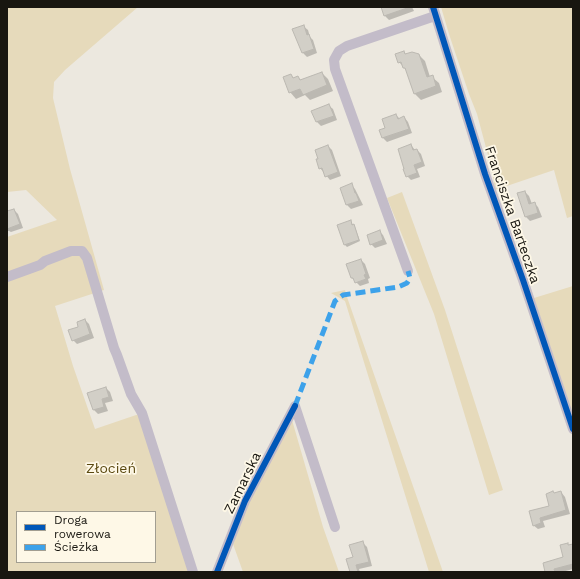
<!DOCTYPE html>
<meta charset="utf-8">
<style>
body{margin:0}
#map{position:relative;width:580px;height:579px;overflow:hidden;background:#ece8df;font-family:"Work Sans",sans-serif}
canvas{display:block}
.frame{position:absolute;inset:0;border:8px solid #181610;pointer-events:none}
.legend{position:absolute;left:16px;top:511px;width:140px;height:52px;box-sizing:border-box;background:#fef8e7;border:1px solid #a29e91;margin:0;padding:5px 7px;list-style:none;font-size:12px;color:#181610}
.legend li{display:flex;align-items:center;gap:8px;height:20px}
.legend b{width:20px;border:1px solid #a29e91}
</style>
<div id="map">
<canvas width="580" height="579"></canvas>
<div class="frame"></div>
<ul class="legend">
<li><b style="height:5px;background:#0057b8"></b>Droga rowerowa</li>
<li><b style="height:5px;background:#3da2ea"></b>Ścieżka</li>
</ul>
</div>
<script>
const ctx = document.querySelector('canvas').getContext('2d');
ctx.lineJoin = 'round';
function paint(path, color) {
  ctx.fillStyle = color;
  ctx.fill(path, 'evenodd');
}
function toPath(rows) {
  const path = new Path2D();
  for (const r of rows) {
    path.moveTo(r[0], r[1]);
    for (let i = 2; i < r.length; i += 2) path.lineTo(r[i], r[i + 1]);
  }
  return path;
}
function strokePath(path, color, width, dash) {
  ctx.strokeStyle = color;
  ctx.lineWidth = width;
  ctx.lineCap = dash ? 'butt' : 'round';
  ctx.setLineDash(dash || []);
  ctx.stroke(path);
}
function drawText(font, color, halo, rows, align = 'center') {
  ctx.font = font + ' "Work Sans",sans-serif';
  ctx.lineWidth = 3.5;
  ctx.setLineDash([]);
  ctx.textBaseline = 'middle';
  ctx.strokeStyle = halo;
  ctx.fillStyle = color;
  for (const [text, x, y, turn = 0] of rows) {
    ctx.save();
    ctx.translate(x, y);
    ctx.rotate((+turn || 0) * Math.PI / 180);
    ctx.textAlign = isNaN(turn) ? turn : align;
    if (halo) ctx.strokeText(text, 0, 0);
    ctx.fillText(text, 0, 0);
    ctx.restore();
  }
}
const green = toPath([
 [7,7,138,7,65,70,54,82,53,98,70,169,104,290,55,306,73,366,95,429,139,414,190,572,7,572,7,237,57,220,26,190,7,192],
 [17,512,155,512,155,562,17,562],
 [441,7,573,7,573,216,567,218,554,170,495,190,492,170,477,114,469,94,449,34],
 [402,192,445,310,503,490,489,495,434,314,387,198],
 [573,286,573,414,534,298],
 [345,290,347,297,443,572,429,572,345,301,331,293],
 [292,420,323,527,339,572,243,572,233,544,247,505]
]);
const shadow = toPath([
 [382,7,412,7,414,11,389,20,385,16],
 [303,26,308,30,310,37,313,40,317,53,307,57,303,53,293,30],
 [404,52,406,55,418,54,425,61,430,77,432,77,439,83,442,92,421,100,414,93,406,70,399,62],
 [322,73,328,79,333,91,310,100,305,95,296,99,290,92,291,75,294,79,298,77,301,81],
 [328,105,333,109,337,120,321,126,317,122,313,111],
 [396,115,400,119,404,117,408,122,412,133,387,142,383,138,387,128],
 [411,145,415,150,417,150,421,154,425,166,417,169,420,177,411,180,407,176],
 [328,146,332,150,341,176,330,180,320,168],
 [351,185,355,189,363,205,351,209,347,205,341,188],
 [525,192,529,196,532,204,534,203,538,207,542,217,530,221,526,217,519,194],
 [14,210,18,214,23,228,11,232,9,231,7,231,7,212],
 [350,221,355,227,360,241,347,247,345,245,338,226],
 [379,231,383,235,387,244,375,248,371,244],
 [361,260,365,264,370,278,368,279,369,283,360,286,352,278],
 [85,320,89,324,94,338,77,344,73,340,79,327],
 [106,388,110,392,113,401,105,403,108,411,98,414,94,410,89,394],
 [561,492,565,497,570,514,543,521,545,527,538,529,533,525,550,506,555,494],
 [363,543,367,547,372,566,359,569,360,572,351,572,354,558],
 [568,544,569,546,573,545,573,569,562,572,546,572,564,558]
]);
const building = toPath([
 [381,7,407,7,407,8,384,16,381,7],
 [304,25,307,35,309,34,314,49,302,53,292,29,304,25],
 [404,51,405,54,412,52,419,54,427,77,433,75,436,86,414,94,405,68,403,68,401,62,398,63,395,54,404,51],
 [322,72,327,85,303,95,300,89,289,93,283,77,291,74,293,78,298,76,300,80,322,72],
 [329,104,334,116,316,122,311,111,329,104],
 [396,114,398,119,404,116,409,129,382,138,379,130,385,128,382,119,396,114],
 [411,144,413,150,417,149,422,162,414,165,417,173,406,177,403,169,404,169,398,149,411,144],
 [328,145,338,172,325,177,322,168,319,169,316,159,318,159,315,150,328,145],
 [352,183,355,193,356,193,359,201,346,205,340,188,352,183],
 [525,191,529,204,535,202,538,213,525,217,517,193,525,191],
 [14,209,20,224,7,229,7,211,14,209],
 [351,220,352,225,354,224,359,240,344,245,337,225,351,220],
 [380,230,383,240,370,245,367,235,380,230],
 [361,259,366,274,364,275,366,279,355,283,353,278,351,278,346,264,361,259],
 [85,319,90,334,72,341,68,330,78,327,77,322,85,319],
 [106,387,109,397,102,399,104,407,93,410,87,393,106,387],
 [553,491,554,493,561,491,566,510,540,518,541,523,533,526,529,511,549,506,546,494,553,491],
 [363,541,369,562,356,565,358,572,350,572,346,559,353,557,349,545,363,541],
 [568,543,568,545,573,544,573,564,554,569,555,572,545,572,543,563,563,557,560,545,568,543]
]);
const minor = toPath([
 [433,7,485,174,523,280,573,429],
 [408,271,335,69,334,60,339,51,347,46,435,16],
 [7,277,40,265,45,261,71,251,82,251,87,258,114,348,117,355,131,394,142,413,193,572],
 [295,406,335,527],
 [217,572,245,501,295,406]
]);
const quiet = toPath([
 [295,406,335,301,343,295,398,287,407,283,410,278,408,271]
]);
const cycleway = toPath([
 [433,7,485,174,523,280,573,429],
 [217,572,245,501,295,406]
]);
const streetNames = [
 ["Franciszka Barteczka",512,215,71],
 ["Zamarska",243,483,-64]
];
const parkNames = [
 ["Złocień",111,469]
];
paint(green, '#e6dabb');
paint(shadow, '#0003');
paint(building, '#d2cfc7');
strokePath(building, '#bbb8b1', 1);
strokePath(minor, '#c3bcc9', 10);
strokePath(quiet, '#3da2ea', 5, [10, 5]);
strokePath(cycleway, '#0057b8', 6);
drawText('14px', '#181610', '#fef8e7', streetNames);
drawText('14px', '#5a480f', '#fef8e7', parkNames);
</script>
